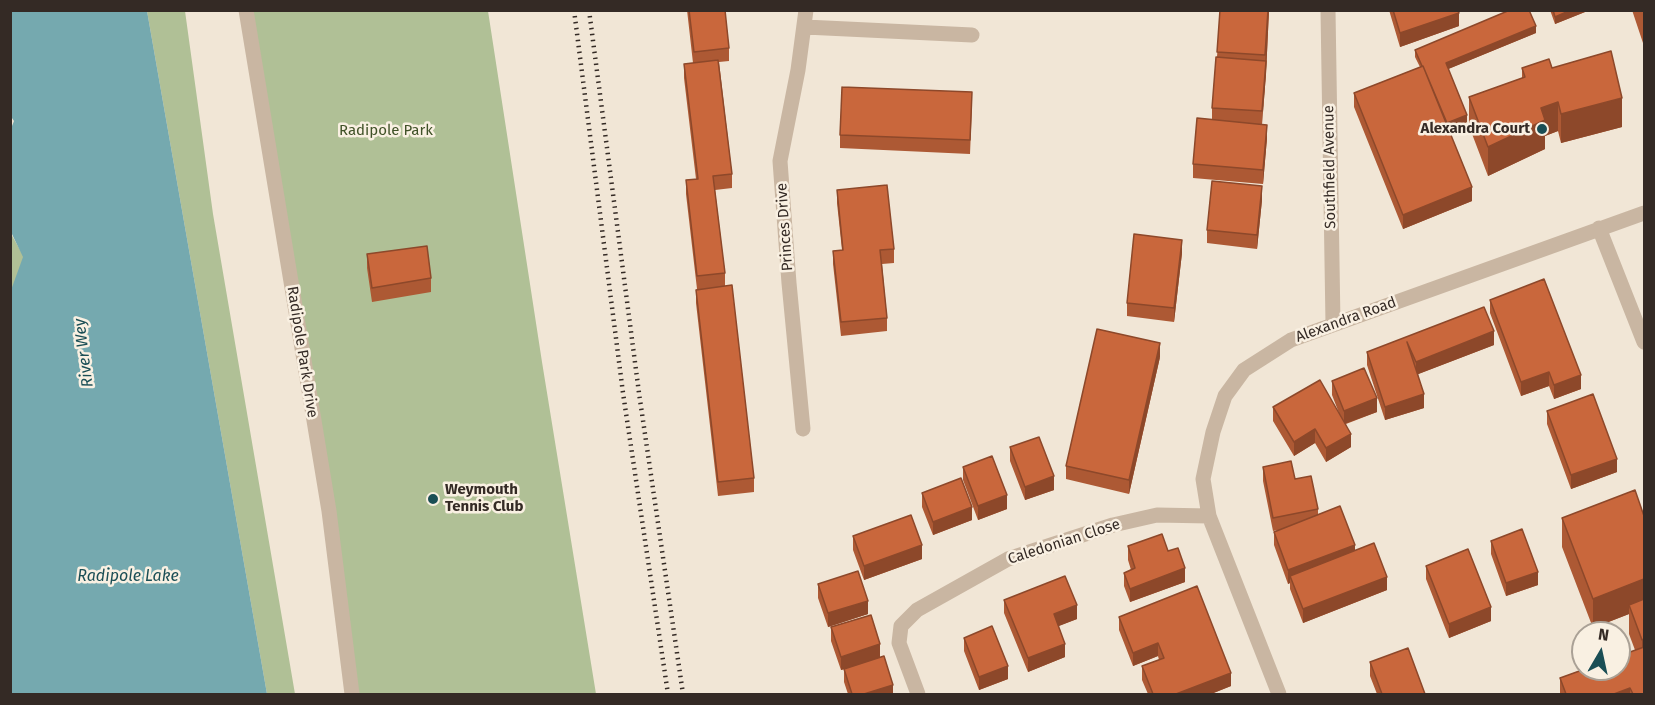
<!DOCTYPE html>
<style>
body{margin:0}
#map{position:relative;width:1655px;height:705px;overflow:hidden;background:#f1e6d6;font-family:"Fira Sans",sans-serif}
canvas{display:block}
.frame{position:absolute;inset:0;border:12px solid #342a25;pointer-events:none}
.north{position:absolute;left:1571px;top:621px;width:60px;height:60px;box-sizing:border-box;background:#f9f0e2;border:2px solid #aaa196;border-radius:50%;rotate:9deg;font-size:16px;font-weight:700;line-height:24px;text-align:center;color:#342a25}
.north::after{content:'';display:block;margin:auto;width:21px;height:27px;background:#1a4e55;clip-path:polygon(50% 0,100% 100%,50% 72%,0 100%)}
</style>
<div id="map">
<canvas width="1655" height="705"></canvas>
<div class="frame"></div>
<div class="north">N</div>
</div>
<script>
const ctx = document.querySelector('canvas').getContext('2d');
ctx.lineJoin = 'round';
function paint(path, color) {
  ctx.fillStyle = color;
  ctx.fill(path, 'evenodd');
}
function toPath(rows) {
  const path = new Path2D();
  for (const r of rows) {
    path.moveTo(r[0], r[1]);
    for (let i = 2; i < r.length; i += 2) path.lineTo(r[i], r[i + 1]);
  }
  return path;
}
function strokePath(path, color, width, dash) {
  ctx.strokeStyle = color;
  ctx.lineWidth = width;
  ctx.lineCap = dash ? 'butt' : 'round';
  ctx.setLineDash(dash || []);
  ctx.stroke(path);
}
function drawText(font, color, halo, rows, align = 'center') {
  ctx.font = font + ' "Fira Sans",sans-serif';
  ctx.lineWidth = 5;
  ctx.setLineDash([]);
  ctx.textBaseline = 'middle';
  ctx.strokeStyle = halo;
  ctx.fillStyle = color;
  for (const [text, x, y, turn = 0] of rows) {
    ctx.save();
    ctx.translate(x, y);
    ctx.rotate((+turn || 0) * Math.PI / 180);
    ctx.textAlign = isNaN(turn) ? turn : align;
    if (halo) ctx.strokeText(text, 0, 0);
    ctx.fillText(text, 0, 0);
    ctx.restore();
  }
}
const green = toPath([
 [147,11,185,11,213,214,295,694,267,694],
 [246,11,488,11,542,362,596,694,352,694],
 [10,232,24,257,11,293,10,293]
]);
const water = toPath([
 [11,10,147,11,267,694,11,694,10,293,23,257,11,232,10,131,14,121,10,115]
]);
const minor = toPath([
 [1328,10,1333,324],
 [805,27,972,35],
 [1599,228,1644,342],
 [803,429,789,283,780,161,798,70,806,10],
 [918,694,899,643,901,626,917,610,1008,559,1113,525,1157,515,1209,516],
 [1279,694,1209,516,1203,479,1213,432,1225,396,1244,370,1291,340,1644,213]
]);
const tertiary = toPath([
 [246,10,329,511,352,694]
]);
const rail = toPath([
 [574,10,623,393,668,694],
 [589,10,639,393,683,694]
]);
const wall = toPath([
 [687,10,725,10,729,48,729,61,719,62,732,174,732,188,715,190,725,273,725,286,754,478,754,492,718,496,696,303,696,290,697,289,686,194,686,180,696,179,684,78,684,64,693,63],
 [1220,10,1269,10,1266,74,1262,124,1267,138,1263,184,1193,178,1193,164,1212,119,1212,108,1217,57],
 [1389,10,1458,10,1459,26,1400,47],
 [1550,10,1590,10,1555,24],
 [1632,10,1644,10,1644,46],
 [1536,33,1448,69,1467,122,1449,129,1472,201,1403,229,1354,107,1354,93,1420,67,1415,57,1415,50],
 [1522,68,1552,68,1622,127,1561,143,1558,131,1545,136,1545,149,1488,176,1469,126,1469,97,1522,78],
 [972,106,970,154,840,148,840,135],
 [837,190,894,249,894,263,882,264,887,318,887,331,841,336,833,264,833,251,842,250,837,203],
 [1262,200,1257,249,1207,243,1207,230],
 [1182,253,1174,322,1127,316,1127,303],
 [367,254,431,278,431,292,372,302,367,268],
 [1490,300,1581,389,1554,399,1549,386,1521,396,1490,313],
 [1494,345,1418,374,1424,408,1385,420,1367,365,1367,352],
 [1160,357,1129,494,1066,479,1066,466],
 [1332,381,1377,412,1346,424,1351,447,1326,462,1315,443,1294,456,1273,421,1273,407,1339,413,1332,395],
 [1547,411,1617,472,1571,489,1547,424],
 [1010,447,1054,490,1025,500,1010,461],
 [963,467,1007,509,978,520,963,480],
 [1263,467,1295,479,1318,509,1318,515,1355,551,1387,590,1303,623,1290,589,1290,583,1288,584,1274,545,1274,532,1278,530,1273,531,1263,481],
 [922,493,972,520,933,535,922,507],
 [1644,516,1644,694,1560,694,1560,678,1635,650,1629,634,1629,614,1593,628,1562,547,1562,518],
 [853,536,922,559,864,580,853,550],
 [1491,541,1538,585,1506,596,1491,554],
 [1128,546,1168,551,1185,582,1130,602,1124,586,1124,573,1131,570,1128,560],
 [1426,566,1491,621,1449,638,1426,579],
 [818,584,868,614,828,627,818,598],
 [1004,600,1077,619,1058,626,1065,657,1028,672,1004,613],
 [1119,617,1231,686,1211,694,1148,694,1142,680,1142,666,1159,660,1158,656,1133,666,1119,630],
 [831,627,880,657,893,694,848,694,844,682,844,669,841,670,831,641],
 [964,638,1008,679,979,690,964,651],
 [1370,662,1425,694,1377,694,1370,676]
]);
const shadedWall = toPath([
 [1268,10,1269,10,1266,74,1262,125],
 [1571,10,1590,10,1555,24,1555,17],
 [1459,13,1459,26,1400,47,1400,33],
 [1536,26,1536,33,1446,70,1446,63],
 [1622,98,1622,127,1561,143,1561,114],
 [1558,102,1558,131,1545,136,1545,149,1488,176,1488,147,1541,108],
 [1467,115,1467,122,1446,131,1446,124],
 [1267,125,1267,138,1263,184,1263,170],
 [1262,186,1262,200,1257,249,1257,235],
 [1472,187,1472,201,1403,229,1403,215],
 [1182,240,1182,253,1174,322,1174,308],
 [1494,331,1494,345,1416,375,1416,362],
 [1160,343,1160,357,1129,494,1129,480],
 [1549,372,1549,386,1521,396,1521,382],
 [1581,375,1581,389,1554,399,1554,385],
 [1424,394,1424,408,1385,420,1385,407],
 [1377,398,1377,412,1344,424,1344,411],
 [1315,429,1315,443,1294,456,1294,442],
 [1351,434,1351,447,1326,462,1326,448],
 [1617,459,1617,472,1571,489,1571,475],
 [1054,476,1054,490,1025,500,1025,487],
 [1007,495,1007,509,978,520,978,506],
 [972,507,972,520,933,535,933,522],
 [922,545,922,559,864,580,864,566],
 [1355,545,1355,558,1290,576,1290,583,1288,584,1288,570],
 [1185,568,1185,582,1130,602,1130,589],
 [1538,572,1538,585,1506,596,1506,583],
 [1387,577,1387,590,1303,623,1303,609],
 [1644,579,1644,608,1629,605,1629,614,1593,628,1593,599],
 [868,601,868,614,828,627,828,613],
 [1077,605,1077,619,1054,628,1054,614],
 [1491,607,1491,621,1449,638,1449,624],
 [1644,639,1644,668,1642,669,1642,640],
 [1158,643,1158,656,1133,666,1133,653],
 [880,644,880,658,841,670,841,657],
 [1065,644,1065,657,1028,672,1028,658],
 [1008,666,1008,679,979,690,979,677],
 [1231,673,1231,686,1211,694,1176,694],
 [893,685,893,694,864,694],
 [1630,688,1630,694,1614,694]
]);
const building = toPath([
 [689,10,725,10,729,48,694,52,689,10],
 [1220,10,1268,10,1265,55,1217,52,1220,10],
 [1393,10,1458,10,1459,13,1400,33,1393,10],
 [1510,10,1529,10,1536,26,1446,63,1467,115,1447,123,1423,66,1422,66,1415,50,1510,10],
 [1553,10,1571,10,1555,17,1553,10],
 [1611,51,1622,98,1561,114,1558,102,1541,108,1545,120,1488,147,1469,97,1525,77,1522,68,1549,59,1552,68,1611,51],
 [1216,57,1266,61,1262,111,1212,108,1216,57],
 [718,60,732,174,713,176,725,273,697,276,686,180,698,179,684,64,718,60],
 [1423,66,1472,187,1403,215,1354,93,1423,66],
 [842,87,972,92,970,140,840,135,842,87],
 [1197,118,1267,125,1263,170,1193,164,1197,118],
 [1212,181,1262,186,1257,235,1207,230,1212,181],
 [887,185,894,249,880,250,887,318,841,322,833,251,843,250,837,190,887,185],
 [1134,234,1182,240,1174,308,1127,303,1134,234],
 [427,246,431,278,372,288,367,254,427,246],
 [1544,279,1581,375,1554,385,1549,372,1521,382,1490,300,1544,279],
 [732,285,754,478,718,482,696,290,732,285],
 [1484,307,1494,331,1416,362,1407,342,1424,394,1385,407,1367,352,1484,307],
 [1097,329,1160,343,1129,480,1066,466,1097,329],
 [1364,368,1377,398,1344,411,1332,381,1364,368],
 [1320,380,1351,434,1326,448,1315,429,1294,442,1273,407,1320,380],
 [1593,394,1617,459,1571,475,1547,411,1593,394],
 [1039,437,1054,476,1025,487,1010,447,1039,437],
 [992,456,1007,495,978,506,963,467,992,456],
 [1291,461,1295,479,1311,476,1318,509,1273,518,1263,467,1291,461],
 [961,478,972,507,933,522,922,493,961,478],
 [1635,490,1644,516,1644,579,1593,599,1562,518,1635,490],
 [1340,506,1355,545,1288,570,1274,532,1340,506],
 [911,515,922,545,864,566,853,536,911,515],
 [1522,529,1538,572,1506,583,1491,541,1522,529],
 [1162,534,1168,551,1178,548,1185,568,1130,589,1124,573,1135,568,1128,546,1162,534],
 [1374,543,1387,577,1303,609,1290,576,1374,543],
 [1468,549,1491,607,1449,624,1426,566,1468,549],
 [858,571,868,601,828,613,818,584,858,571],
 [1065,576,1077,605,1054,614,1065,644,1028,658,1004,600,1065,576],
 [1197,586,1231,673,1176,694,1153,694,1142,666,1164,658,1158,643,1133,653,1119,617,1197,586],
 [1644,599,1644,639,1642,640,1629,605,1644,599],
 [871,615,880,644,841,657,831,627,871,615],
 [992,626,1008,666,979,677,964,638,992,626],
 [1644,647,1644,694,1633,694,1630,688,1614,694,1566,694,1560,678,1585,669,1619,669,1619,656,1644,647],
 [1408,648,1425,694,1382,694,1370,662,1408,648],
 [884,656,893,685,864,694,852,694,844,669,884,656]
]);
const markers = [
 [1542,129,6,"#1a4e55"],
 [433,499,6,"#1a4e55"]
];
const poiNames = [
 ["Alexandra Court",1530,129],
 ["Weymouth",445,490,"left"],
 ["Tennis Club",445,507,"left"]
];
const parkNames = [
 ["Radipole Park",386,131]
];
const streetNames = [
 ["Southfield Avenue",1330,167,-91],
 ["Princes Drive",785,227,-94],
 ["Alexandra Road",1346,320,-20],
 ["Radipole Park Drive",302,352,81],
 ["Caledonian Close",1064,542,-18]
];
const waterNames = [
 ["River Wey",84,353,-97],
 ["Radipole Lake",128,577]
];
paint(green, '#b0c096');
paint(water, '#75a9af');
strokePath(minor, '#c9b6a2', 15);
strokePath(tertiary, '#c9b6a2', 15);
strokePath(rail, '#342a25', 4.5, [1.5, 4.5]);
paint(wall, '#ad5934');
paint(shadedWall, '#8d482a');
paint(building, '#c9673c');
strokePath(building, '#8d482a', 1.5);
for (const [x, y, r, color] of markers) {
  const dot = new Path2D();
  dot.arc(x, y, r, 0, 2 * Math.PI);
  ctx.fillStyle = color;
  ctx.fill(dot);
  strokePath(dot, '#f9f0e2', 2);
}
drawText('bold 15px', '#342a25', '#f9f0e2', poiNames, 'right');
drawText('15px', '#405228', '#f9f0e2', parkNames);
drawText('15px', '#342a25', '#f9f0e2', streetNames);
drawText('italic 16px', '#1a4e55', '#f9f0e2', waterNames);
</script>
